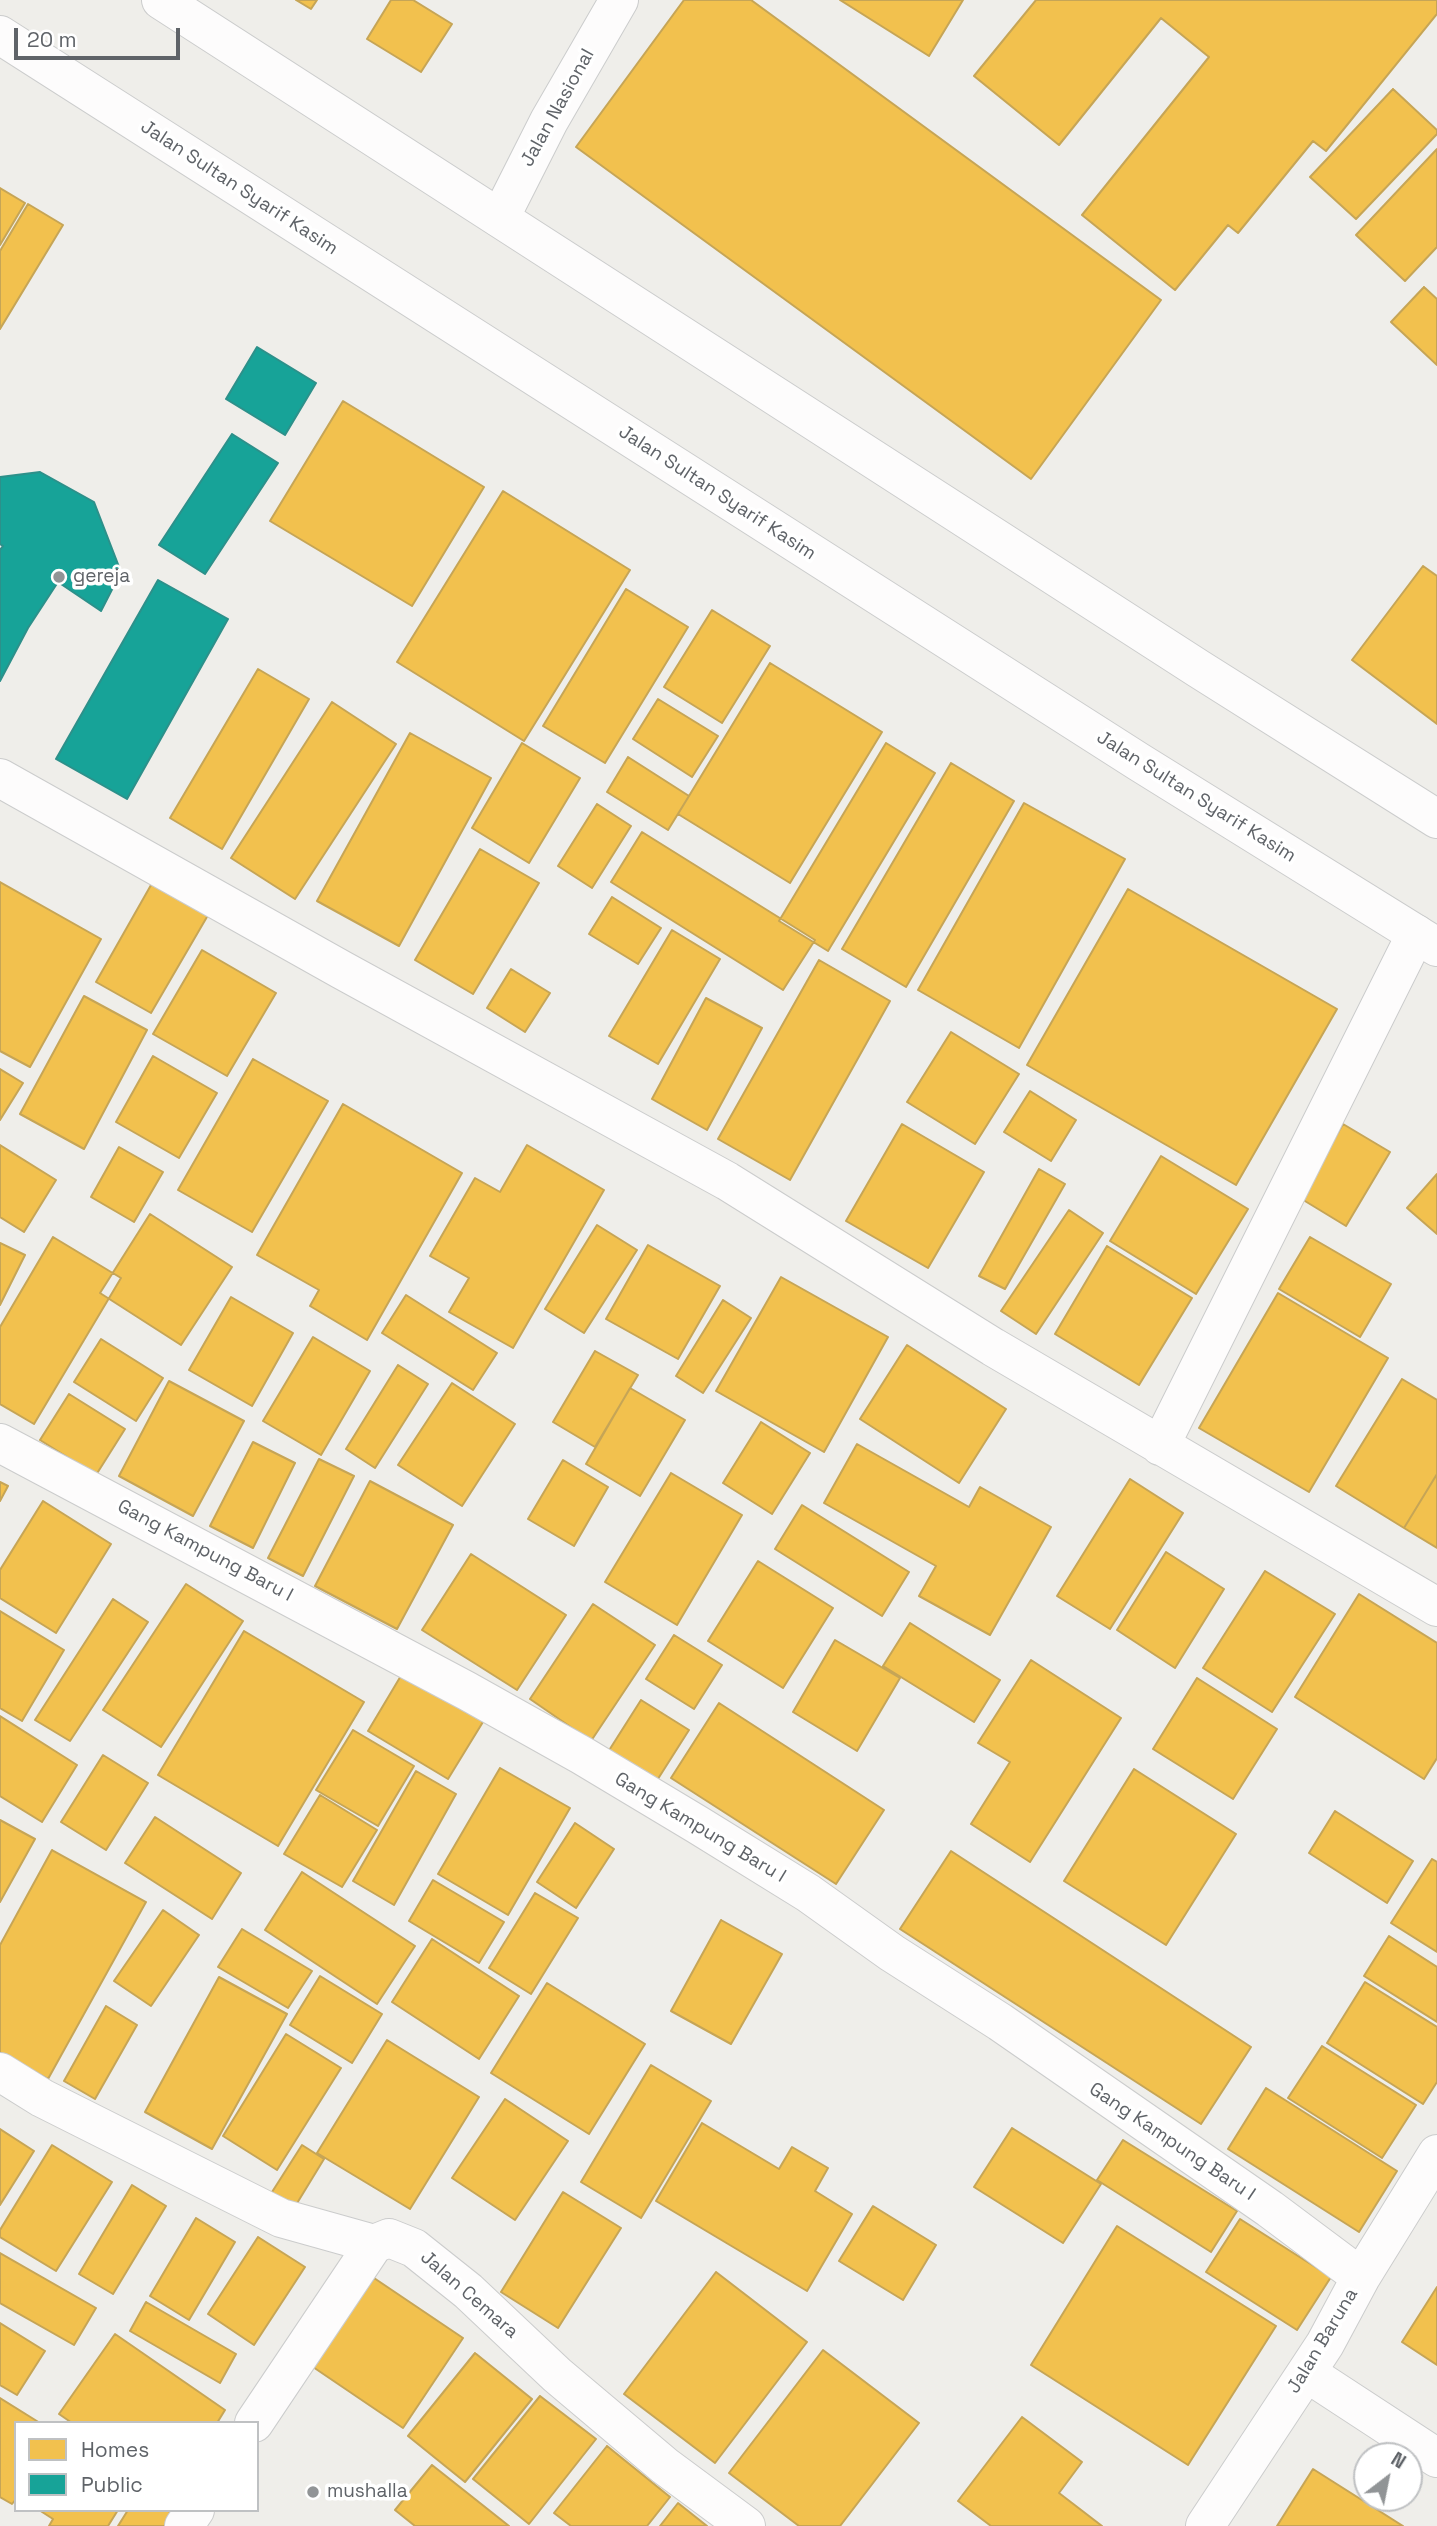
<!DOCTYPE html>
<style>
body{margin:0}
#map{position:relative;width:1437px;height:2526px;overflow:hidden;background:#efeeea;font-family:"Space Grotesk",sans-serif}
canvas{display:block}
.legend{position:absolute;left:14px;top:2421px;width:245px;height:91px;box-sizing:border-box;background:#fff;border:2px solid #bfc1c3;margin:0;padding:9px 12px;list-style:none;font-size:21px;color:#5f6368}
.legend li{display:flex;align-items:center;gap:14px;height:35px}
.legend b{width:35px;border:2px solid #bfc1c3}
.north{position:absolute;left:1353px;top:2442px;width:70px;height:70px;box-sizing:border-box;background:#fff;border:2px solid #bfc1c3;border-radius:50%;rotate:32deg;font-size:19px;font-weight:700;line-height:28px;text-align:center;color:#5f6368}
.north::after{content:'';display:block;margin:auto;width:24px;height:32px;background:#919496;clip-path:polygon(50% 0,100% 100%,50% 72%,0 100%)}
.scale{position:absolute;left:14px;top:28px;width:166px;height:32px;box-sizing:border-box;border:4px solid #5f6368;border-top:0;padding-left:9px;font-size:21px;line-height:24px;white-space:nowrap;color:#5f6368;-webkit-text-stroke:5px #fff;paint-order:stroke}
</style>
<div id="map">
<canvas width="1437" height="2526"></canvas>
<ul class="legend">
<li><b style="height:19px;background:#f2c14e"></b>Homes</li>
<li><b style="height:19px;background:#17a398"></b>Public</li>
</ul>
<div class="north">N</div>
<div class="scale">20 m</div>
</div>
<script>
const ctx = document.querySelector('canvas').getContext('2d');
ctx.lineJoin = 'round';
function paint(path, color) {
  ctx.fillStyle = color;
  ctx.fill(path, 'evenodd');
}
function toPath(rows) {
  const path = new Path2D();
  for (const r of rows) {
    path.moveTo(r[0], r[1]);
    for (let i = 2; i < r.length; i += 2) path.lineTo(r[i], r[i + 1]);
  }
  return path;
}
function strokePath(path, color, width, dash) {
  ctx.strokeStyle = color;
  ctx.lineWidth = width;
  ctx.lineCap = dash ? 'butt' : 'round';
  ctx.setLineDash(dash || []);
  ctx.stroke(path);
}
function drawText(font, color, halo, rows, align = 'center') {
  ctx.font = font + ' "Space Grotesk",sans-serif';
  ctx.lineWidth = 7;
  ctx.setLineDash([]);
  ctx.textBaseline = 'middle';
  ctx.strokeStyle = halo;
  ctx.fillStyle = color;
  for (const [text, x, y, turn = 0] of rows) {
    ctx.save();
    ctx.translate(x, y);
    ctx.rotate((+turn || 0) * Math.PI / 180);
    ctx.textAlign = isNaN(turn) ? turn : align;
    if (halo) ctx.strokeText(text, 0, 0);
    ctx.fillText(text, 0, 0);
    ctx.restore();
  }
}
const homes = toPath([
 [296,0,317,0,311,9,296,0],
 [391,0,413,0,452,24,421,72,367,39,391,0],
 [684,0,751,0,1161,300,1031,479,576,147,684,0],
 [840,0,963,0,929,56,840,0],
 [1036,0,1437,0,1437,14,1326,151,1313,141,1238,233,1228,225,1175,290,1082,215,1209,57,1161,18,1059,145,974,76,1036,0],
 [1393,89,1437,130,1437,134,1356,219,1310,177,1393,89],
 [1437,149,1437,247,1405,281,1356,235,1437,149],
 [0,188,25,203,0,245,0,188],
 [28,204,63,225,0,329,0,251,28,204],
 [1424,287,1437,299,1437,365,1391,322,1424,287],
 [343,401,484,487,412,606,270,521,343,401],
 [503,491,630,570,524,741,397,662,503,491],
 [1423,566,1437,576,1437,724,1352,660,1423,566],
 [626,589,688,627,605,763,543,726,626,589],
 [712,610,770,646,722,723,664,687,712,610],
 [770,663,882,732,790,883,678,814,770,663],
 [258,669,309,699,222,849,170,818,258,669],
 [658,699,718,736,692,777,633,739,658,699],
 [332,702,396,744,295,899,231,858,332,702],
 [410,733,491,778,399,946,317,901,410,733],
 [522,743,580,778,529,863,472,828,522,743],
 [886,743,935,773,828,951,779,921,886,743],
 [628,757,689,796,668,830,607,792,628,757],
 [951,763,1014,801,906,987,842,949,951,763],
 [1024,803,1125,859,1019,1048,918,990,1024,803],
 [597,804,631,826,592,888,558,866,597,804],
 [642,832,815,940,783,990,611,882,642,832],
 [480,849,539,883,473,994,415,960,480,849],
 [155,878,211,910,151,1013,96,982,155,878],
 [0,882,101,939,30,1067,0,1051,0,882],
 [1128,889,1337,1009,1236,1185,1027,1065,1128,889],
 [612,897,661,928,638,964,589,934,612,897],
 [672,930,720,959,658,1064,609,1036,672,930],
 [202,950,276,993,227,1076,153,1034,202,950],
 [819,960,890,1001,790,1180,718,1139,819,960],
 [511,969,550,993,525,1032,487,1008,511,969],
 [84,996,147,1030,84,1149,20,1114,84,996],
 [706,998,762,1028,707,1130,652,1099,706,998],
 [951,1032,1019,1074,975,1144,907,1102,951,1032],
 [153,1056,217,1093,179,1158,116,1122,153,1056],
 [253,1059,328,1101,252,1232,178,1190,253,1059],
 [0,1069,23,1083,0,1120,0,1069],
 [1030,1091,1076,1120,1051,1161,1004,1132,1030,1091],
 [343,1104,462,1173,367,1340,310,1306,319,1290,257,1255,343,1104],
 [902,1124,984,1172,928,1268,846,1221,902,1124],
 [1343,1124,1390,1152,1346,1226,1300,1198,1343,1124],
 [0,1145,56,1180,24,1232,0,1217,0,1145],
 [527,1145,604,1190,513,1348,449,1312,469,1278,430,1256,475,1178,500,1192,527,1145],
 [119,1147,163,1172,134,1222,91,1197,119,1147],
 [1161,1156,1248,1209,1196,1294,1110,1241,1161,1156],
 [1039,1169,1065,1184,1005,1289,979,1276,1039,1169],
 [1437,1174,1437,1234,1407,1208,1437,1174],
 [1069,1210,1103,1233,1036,1334,1001,1311,1069,1210],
 [150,1214,232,1267,181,1345,100,1293,150,1214],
 [597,1225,637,1250,584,1333,545,1309,597,1225],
 [53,1237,121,1278,34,1424,0,1404,0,1327,53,1237],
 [1310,1237,1391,1284,1360,1337,1279,1289,1310,1237],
 [0,1243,25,1255,0,1305,0,1243],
 [648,1245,720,1286,678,1359,606,1319,648,1245],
 [1107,1246,1192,1298,1139,1385,1055,1334,1107,1246],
 [781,1277,888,1337,824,1452,716,1391,781,1277],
 [1278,1293,1388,1358,1309,1492,1199,1428,1278,1293],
 [406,1295,497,1353,473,1390,382,1333,406,1295],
 [231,1297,293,1333,252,1406,189,1370,231,1297],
 [723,1300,751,1318,703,1393,676,1376,723,1300],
 [313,1337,370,1371,321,1455,263,1421,313,1337],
 [101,1339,163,1378,136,1421,74,1382,101,1339],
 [907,1345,1006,1409,959,1483,860,1419,907,1345],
 [595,1351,638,1375,595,1447,553,1422,595,1351],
 [398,1365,428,1384,375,1468,346,1449,398,1365],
 [1402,1379,1437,1400,1437,1474,1404,1528,1336,1486,1402,1379],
 [169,1381,244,1421,193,1516,119,1476,169,1381],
 [452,1383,515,1424,462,1506,398,1465,452,1383],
 [630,1388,685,1420,640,1496,586,1464,630,1388],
 [69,1394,125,1429,96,1475,40,1440,69,1394],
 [761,1422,810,1453,772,1514,723,1483,761,1422],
 [253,1442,295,1463,253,1548,210,1526,253,1442],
 [857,1444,969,1507,980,1487,1051,1527,990,1635,919,1596,936,1566,824,1503,857,1444],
 [319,1459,354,1476,303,1576,268,1558,319,1459],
 [563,1460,608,1487,574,1546,528,1519,563,1460],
 [671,1473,742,1515,677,1625,605,1582,671,1473],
 [1437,1474,1437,1548,1404,1528,1437,1474],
 [1130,1479,1183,1513,1110,1629,1057,1596,1130,1479],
 [370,1481,453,1525,397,1629,315,1586,370,1481],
 [0,1482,8,1486,0,1501,0,1482],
 [43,1501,111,1544,56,1633,0,1598,0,1570,43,1501],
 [802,1505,909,1572,882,1616,775,1549,802,1505],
 [1166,1552,1224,1589,1175,1668,1117,1630,1166,1552],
 [471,1554,566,1615,517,1690,422,1630,471,1554],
 [758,1561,833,1608,783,1688,708,1641,758,1561],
 [1265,1571,1335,1614,1272,1712,1203,1668,1265,1571],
 [186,1584,243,1621,161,1747,103,1710,186,1584],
 [1359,1594,1437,1643,1437,1758,1424,1779,1295,1697,1359,1594],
 [113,1599,148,1622,70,1741,35,1720,113,1599],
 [593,1604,655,1645,591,1741,530,1699,593,1604],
 [0,1611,64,1650,22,1721,0,1708,0,1611],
 [910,1623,1000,1680,974,1722,883,1666,910,1623],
 [244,1631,364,1702,278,1846,158,1775,244,1631],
 [674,1635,722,1665,694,1709,646,1679,674,1635],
 [835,1640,900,1678,857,1751,793,1712,835,1640],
 [1031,1660,1121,1718,1030,1862,971,1824,1010,1762,978,1743,1031,1660],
 [405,1669,486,1717,448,1779,368,1731,405,1669],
 [1197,1678,1277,1729,1233,1799,1153,1749,1197,1678],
 [641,1700,689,1730,656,1782,608,1752,641,1700],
 [719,1703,884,1810,836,1884,671,1778,719,1703],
 [0,1716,77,1765,42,1822,0,1796,0,1716],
 [353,1730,414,1766,378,1826,316,1790,353,1730],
 [103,1755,148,1783,106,1850,61,1822,103,1755],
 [500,1768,570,1808,508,1915,438,1874,500,1768],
 [1134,1769,1236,1834,1166,1945,1064,1881,1134,1769],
 [416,1771,456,1794,394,1905,353,1881,416,1771],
 [320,1795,377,1830,342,1887,284,1854,320,1795],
 [1335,1811,1413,1861,1387,1903,1309,1853,1335,1811],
 [155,1817,241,1873,212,1919,125,1863,155,1817],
 [0,1820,35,1839,0,1902,0,1820],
 [575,1823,614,1849,576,1908,537,1882,575,1823],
 [52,1850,146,1902,48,2079,0,2053,0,1945,52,1850],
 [951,1851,1251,2047,1201,2124,900,1929,951,1851],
 [1432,1859,1437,1862,1437,1952,1391,1923,1432,1859],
 [302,1872,415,1946,377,2004,265,1930,302,1872],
 [433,1880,504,1922,479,1963,409,1921,433,1880],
 [535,1893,578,1918,531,1994,489,1968,535,1893],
 [163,1910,199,1935,151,2006,114,1981,163,1910],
 [721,1920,782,1954,731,2044,671,2011,721,1920],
 [242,1929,312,1971,288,2008,218,1967,242,1929],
 [1389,1936,1437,1967,1437,2022,1364,1976,1389,1936],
 [432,1939,519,1996,479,2059,392,2002,432,1939],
 [320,1976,382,2014,352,2063,290,2025,320,1976],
 [219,1977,287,2014,212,2149,145,2112,219,1977],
 [1365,1982,1437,2027,1437,2082,1423,2104,1327,2043,1365,1982],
 [547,1983,645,2044,589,2134,491,2073,547,1983],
 [106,2006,137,2025,95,2099,64,2081,106,2006],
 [286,2034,341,2068,277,2170,223,2136,286,2034],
 [387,2040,479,2097,410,2209,317,2153,387,2040],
 [1322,2046,1416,2105,1382,2158,1288,2098,1322,2046],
 [651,2065,711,2101,641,2218,581,2182,651,2065],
 [1266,2088,1397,2171,1359,2232,1228,2149,1266,2088],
 [505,2099,568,2141,515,2220,452,2178,505,2099],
 [702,2123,779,2169,792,2147,828,2168,815,2191,852,2214,807,2291,656,2201,702,2123],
 [1012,2128,1101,2184,1063,2243,974,2187,1012,2128],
 [0,2129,34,2151,0,2205,0,2129],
 [1123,2140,1237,2211,1211,2252,1097,2180,1123,2140],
 [52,2145,112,2182,56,2271,0,2237,0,2230,52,2145],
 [302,2145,324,2159,288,2218,265,2203,302,2145],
 [132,2185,166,2206,113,2294,79,2274,132,2185],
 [563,2192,621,2228,558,2328,501,2292,563,2192],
 [873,2206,936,2245,903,2300,839,2261,873,2206],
 [196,2218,235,2242,189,2320,150,2296,196,2218],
 [1240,2219,1331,2277,1297,2330,1206,2272,1240,2219],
 [1117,2226,1276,2326,1188,2465,1031,2365,1117,2226],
 [258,2237,305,2267,254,2345,208,2314,258,2237],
 [0,2253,96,2308,74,2345,0,2303,0,2253],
 [716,2272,807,2342,715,2463,624,2394,716,2272],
 [374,2278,463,2338,403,2428,313,2367,374,2278],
 [1437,2287,1437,2365,1402,2342,1437,2287],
 [146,2302,236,2354,220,2383,130,2331,146,2302],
 [0,2323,45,2351,17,2395,0,2385,0,2323],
 [115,2334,225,2410,217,2423,72,2423,59,2414,115,2334],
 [823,2350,919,2423,840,2526,799,2526,729,2473,823,2350],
 [475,2353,532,2399,465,2482,408,2436,475,2353],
 [540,2396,596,2439,529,2524,473,2479,540,2396],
 [0,2398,40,2423,16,2423,16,2499,12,2504,0,2497,0,2398],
 [1022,2417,1082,2462,1059,2493,1102,2526,991,2526,958,2501,1022,2417],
 [607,2446,670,2497,647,2526,571,2526,554,2513,607,2446],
 [432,2465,509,2526,415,2526,395,2510,432,2465],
 [1313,2469,1403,2526,1277,2526,1313,2469],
 [678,2503,707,2526,660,2526,678,2503],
 [39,2510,118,2510,108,2526,49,2526,53,2519,39,2510],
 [128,2510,167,2510,178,2518,173,2526,118,2526,128,2510]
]);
const public = toPath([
 [257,347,316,383,285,435,226,399,257,347],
 [232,434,278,463,205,574,159,545,232,434],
 [40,472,94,502,121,572,101,611,58,582,28,628,0,681,0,550,3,546,0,544,0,477,40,472],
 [158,580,228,619,127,799,56,759,158,580]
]);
const minor = toPath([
 [500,218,549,121,619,0],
 [0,778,342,970,727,1181,993,1347,1437,1607],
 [0,1443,467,1691,583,1756,698,1825,808,1893,892,1953,1000,2022,1270,2209,1361,2277],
 [1160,1446,1416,934],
 [0,2072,42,2098,281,2218,374,2244,389,2238,414,2248,468,2291,557,2375,665,2466,746,2526],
 [1307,2373,1437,2458],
 [254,2423,374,2244],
 [184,2526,195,2510],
 [1205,2526,1325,2344,1361,2277,1437,2154]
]);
const tertiary = toPath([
 [161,0,1199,669,1437,819],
 [0,35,1139,762,1437,947]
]);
const markers = [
 [59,577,7,"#919496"],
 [313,2492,7,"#919496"]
];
const streetNames = [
 ["Jalan Nasional",558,108,-61],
 ["Jalan Sultan Syarif Kasim",239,188,33],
 ["Jalan Sultan Syarif Kasim",717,493,33],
 ["Jalan Sultan Syarif Kasim",1196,797,32],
 ["Gang Kampung Baru I",205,1551,28],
 ["Gang Kampung Baru I",700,1828,31],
 ["Gang Kampung Baru I",1172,2142,34],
 ["Jalan Cemara",469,2295,41],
 ["Jalan Baruna",1323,2341,-59]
];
const poiNames = [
 ["gereja",73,577],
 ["mushalla",327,2492]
];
paint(homes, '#f2c14e');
strokePath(homes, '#c6a556', 2);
paint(public, '#17a398');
strokePath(public, '#2d908a', 2);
strokePath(minor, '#cbcccc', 40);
strokePath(tertiary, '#cbcccc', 40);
strokePath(minor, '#fdfcfc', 38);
strokePath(tertiary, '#fdfcfc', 38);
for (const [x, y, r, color] of markers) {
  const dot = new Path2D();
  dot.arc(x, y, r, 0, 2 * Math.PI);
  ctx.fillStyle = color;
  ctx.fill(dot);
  strokePath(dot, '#fff', 2.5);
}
drawText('19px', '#5f6368', '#fff', streetNames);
drawText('19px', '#5f6368', '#fff', poiNames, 'left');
</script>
